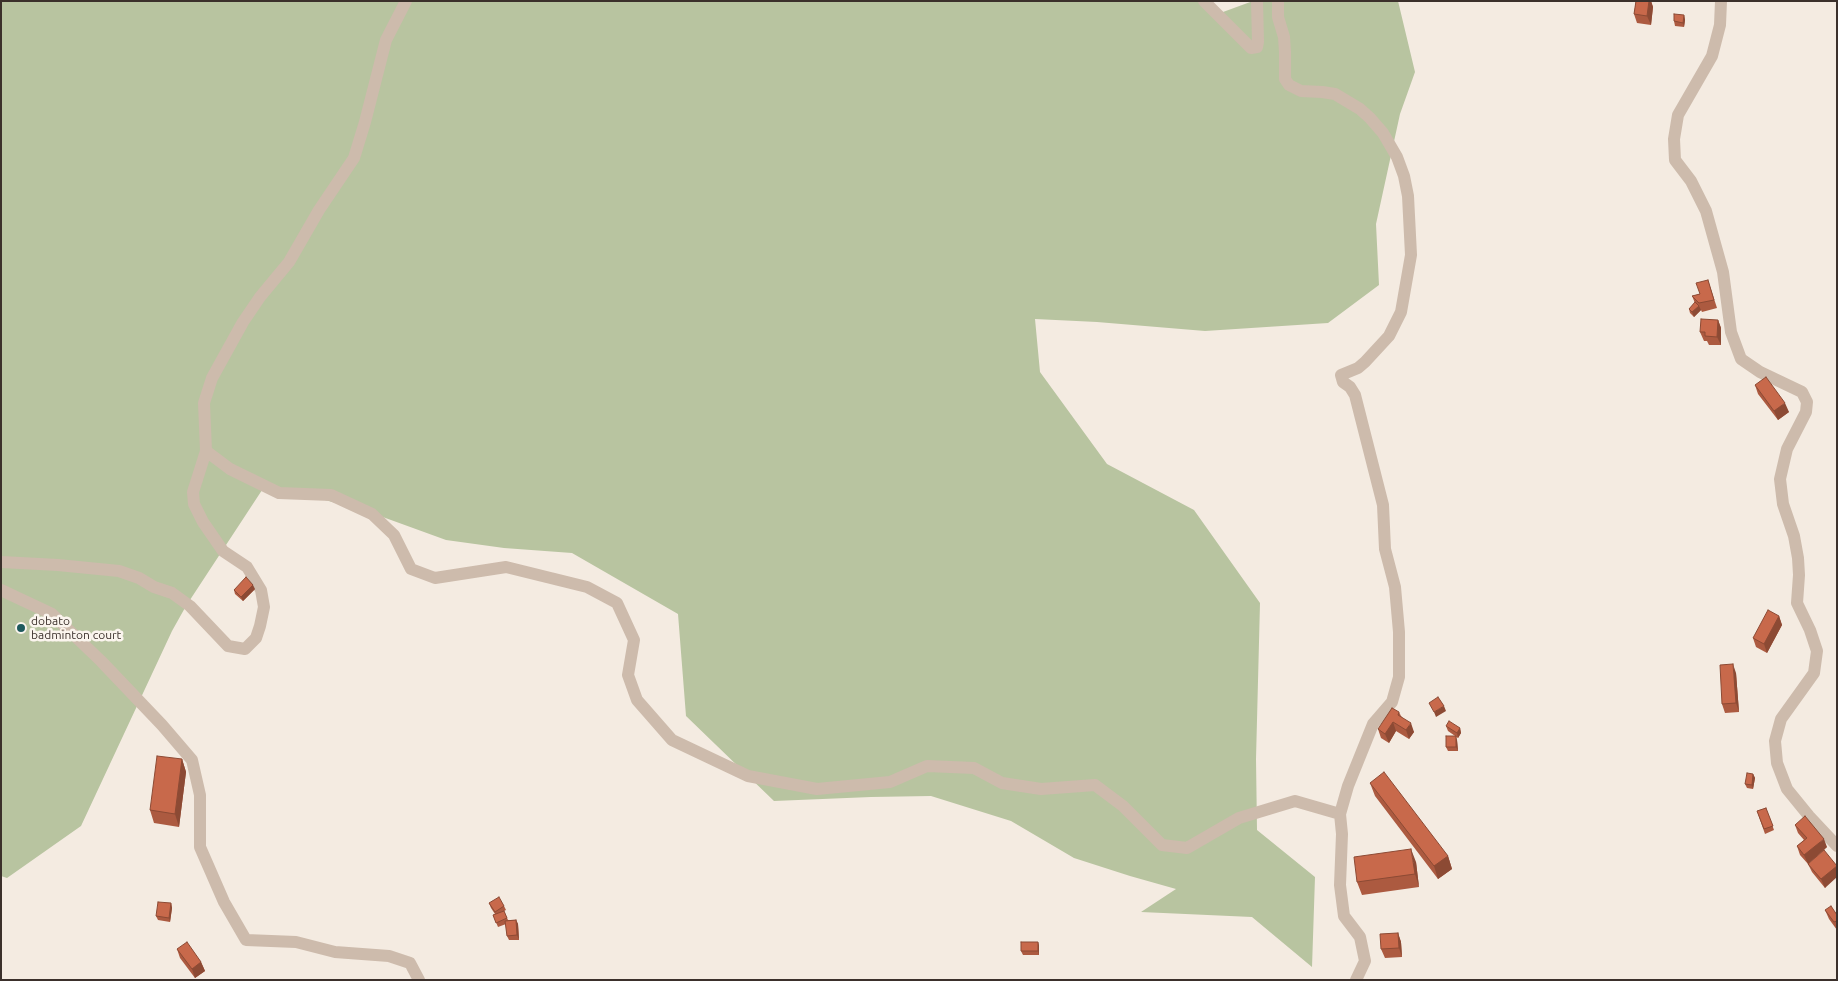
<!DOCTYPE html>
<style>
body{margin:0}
#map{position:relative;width:1838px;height:981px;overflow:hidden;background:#f4ebe1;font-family:Ubuntu,sans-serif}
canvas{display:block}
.frame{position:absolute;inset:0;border:2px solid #3b302b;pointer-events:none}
</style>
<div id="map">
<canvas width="1838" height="981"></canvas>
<div class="frame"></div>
</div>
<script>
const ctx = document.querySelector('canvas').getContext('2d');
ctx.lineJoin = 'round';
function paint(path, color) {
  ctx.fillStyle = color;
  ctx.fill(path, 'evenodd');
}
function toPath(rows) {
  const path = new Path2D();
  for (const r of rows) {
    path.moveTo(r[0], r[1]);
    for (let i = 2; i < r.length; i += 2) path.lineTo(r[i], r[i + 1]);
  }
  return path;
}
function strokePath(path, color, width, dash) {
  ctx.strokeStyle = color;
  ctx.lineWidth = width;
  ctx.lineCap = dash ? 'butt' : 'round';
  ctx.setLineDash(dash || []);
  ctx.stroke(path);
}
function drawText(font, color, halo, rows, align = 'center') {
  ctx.font = font + ' Ubuntu,sans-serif';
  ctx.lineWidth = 5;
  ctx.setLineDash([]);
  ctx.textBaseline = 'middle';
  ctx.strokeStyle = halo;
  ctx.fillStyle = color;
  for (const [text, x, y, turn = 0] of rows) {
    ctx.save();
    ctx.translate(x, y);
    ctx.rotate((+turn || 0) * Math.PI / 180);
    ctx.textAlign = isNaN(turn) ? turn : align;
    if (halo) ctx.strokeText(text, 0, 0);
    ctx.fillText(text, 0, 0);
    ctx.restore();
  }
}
const green = toPath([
 [1,1,1198,1,1223,12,1253,1,1398,1,1415,72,1400,114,1376,224,1379,285,1328,323,1205,331,1097,322,1035,319,1040,372,1107,464,1194,510,1260,603,1256,759,1257,830,1315,877,1312,967,1252,917,1141,912,1176,889,1130,876,1074,858,1011,821,931,796,871,797,774,801,686,716,678,614,572,553,504,548,446,540,369,512,266,484,186,606,172,631,81,826,7,878,1,876]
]);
const minor = toPath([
 [1204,1,1251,48,1257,47,1258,42,1257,1],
 [1278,1,1278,17,1284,37,1285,52,1285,79,1289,85,1301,91,1322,92,1335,94,1360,109,1370,118,1383,133,1397,157,1404,176,1408,196,1411,255,1401,312,1389,336,1365,362,1358,368,1341,375,1343,382,1350,387,1355,395,1383,505,1385,549,1395,587,1399,632,1399,677,1392,702,1373,724,1348,786,1340,814,1342,834,1340,885,1344,916,1360,937,1365,961,1356,980],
 [1721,1,1720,25,1712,56,1678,115,1674,139,1675,160,1691,181,1706,211,1723,272,1731,332,1741,359,1760,372,1802,392,1807,402,1806,412,1787,449,1780,479,1783,504,1794,536,1798,558,1799,575,1797,603,1810,630,1817,651,1814,673,1781,719,1775,741,1777,763,1787,789,1809,816,1837,846],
 [206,451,230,469,279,493,331,495,372,514,394,535,411,569,435,578,506,567,587,587,617,603,634,640,628,675,637,700,672,740,748,776,817,789,890,782,927,766,974,768,1002,783,1041,789,1095,785,1123,806,1162,845,1187,848,1239,818,1295,801,1340,814],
 [1,562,58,565,119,571,139,578,154,587,172,593,190,606,228,646,245,649,256,638,260,626,264,607,261,590,247,567,223,551,203,522,194,504,193,492,206,451,204,403,212,378,243,322,260,297,289,262,319,210,354,158,365,122,386,40,406,1],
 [1,590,52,614,101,661,162,725,192,760,200,795,200,847,224,902,246,940,296,942,335,952,389,956,410,963,419,980]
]);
const wall = toPath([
 [1636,1,1651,1,1653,7,1651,25,1637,23,1634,14],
 [1684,15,1685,20,1684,27,1675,26,1674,21],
 [1708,280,1717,308,1702,312,1701,310,1694,317,1690,313,1689,309,1695,303,1692,296,1700,294],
 [1718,320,1721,328,1721,345,1709,345,1707,341,1704,341,1700,332],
 [1755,385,1789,412,1778,420,1758,394],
 [255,589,243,601,235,594,234,590],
 [1779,616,1782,625,1767,653,1756,647,1753,638],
 [1736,673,1739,712,1725,713,1722,704],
 [1399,712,1401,716,1414,732,1409,739,1396,731,1389,743,1381,738,1378,729],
 [1446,726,1460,728,1461,733,1458,738,1448,731],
 [1457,740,1458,751,1448,751,1446,747],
 [182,759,186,772,179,827,154,823,150,810],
 [1753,774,1755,778,1753,789,1747,788,1745,784],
 [1370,783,1448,856,1452,869,1438,879,1375,796],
 [1766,808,1774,830,1765,834,1757,811],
 [1795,825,1827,847,1808,864,1800,855,1797,846,1804,840,1798,833],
 [1416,862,1419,887,1362,895,1357,882],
 [1808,864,1837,865,1825,888,1812,872],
 [171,903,172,908,170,922,158,920,156,916],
 [489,903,504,906,506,910,504,911,508,920,516,920,518,924,519,940,509,940,507,936,506,924,498,927,493,915,495,914,491,908],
 [1825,910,1837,915,1837,930,1829,919],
 [1398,933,1401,942,1402,957,1385,958,1381,949],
 [1038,942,1039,946,1039,955,1023,955,1021,951],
 [177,949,201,962,205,971,195,978,180,958]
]);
const shadedWall = toPath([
 [1649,1,1651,1,1653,7,1651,25,1647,16],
 [1684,15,1685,20,1684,27,1683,23],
 [1699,306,1701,310,1694,317,1692,312],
 [1718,320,1721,328,1721,345,1717,337],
 [1785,403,1789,412,1778,420,1774,411],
 [253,585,255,589,243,601,241,597],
 [1779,616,1782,625,1767,653,1764,644],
 [1733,664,1736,673,1739,712,1736,703],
 [1444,706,1446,711,1436,717,1434,712],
 [1393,722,1396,731,1389,743,1385,734],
 [1411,723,1414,732,1409,739,1406,730],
 [1460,728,1461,733,1458,738,1457,733],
 [1456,736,1457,740,1458,751,1456,747],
 [182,759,186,772,179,827,175,814],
 [1753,774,1755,778,1753,789,1752,785],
 [1824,839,1827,847,1808,864,1804,855],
 [1411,849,1416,862,1419,887,1415,874],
 [1448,856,1452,869,1438,879,1434,866],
 [1837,866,1837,877,1825,888,1821,879],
 [171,903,172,908,170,922,169,918],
 [516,920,518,924,519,940,517,935],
 [1398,933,1401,942,1402,957,1399,948],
 [1038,942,1039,946,1039,955,1038,951],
 [201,962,205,971,195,978,192,969]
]);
const building = toPath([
 [1636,1,1649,1,1647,16,1634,14,1636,1],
 [1674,14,1684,15,1683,23,1674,21,1674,14],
 [1708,280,1714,300,1699,303,1692,296,1700,294,1696,283,1708,280],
 [1695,302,1699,306,1692,312,1689,309,1695,302],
 [1701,319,1718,320,1717,337,1705,336,1705,332,1700,332,1701,319],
 [1766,377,1785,403,1774,411,1755,385,1766,377],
 [246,577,253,585,241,597,234,590,246,577],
 [1768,610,1779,616,1764,644,1753,638,1768,610],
 [1733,664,1736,703,1722,704,1720,665,1733,664],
 [1438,697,1444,706,1434,712,1429,703,1438,697],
 [1392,708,1399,712,1398,715,1411,723,1406,730,1393,722,1385,734,1378,729,1392,708],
 [1449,721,1460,728,1457,733,1446,726,1449,721],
 [1446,736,1456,736,1456,747,1446,747,1446,736],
 [157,756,182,759,175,814,150,810,157,756],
 [1384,772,1448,856,1434,866,1370,783,1384,772],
 [1747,773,1753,774,1752,785,1745,784,1747,773],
 [1766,808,1773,826,1764,829,1757,811,1766,808],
 [1805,816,1824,839,1804,855,1797,846,1807,838,1795,825,1805,816],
 [1411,849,1415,874,1357,882,1354,857,1411,849],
 [1824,850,1837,866,1821,879,1808,864,1824,850],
 [499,897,504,906,495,912,489,903,499,897],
 [158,902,171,903,169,918,156,916,158,902],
 [1831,906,1837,915,1837,921,1834,922,1825,910,1831,906],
 [504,911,507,918,496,923,493,915,504,911],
 [516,920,517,935,507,936,505,921,516,920],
 [1398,933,1399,948,1381,949,1380,934,1398,933],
 [187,942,201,962,192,969,177,949,187,942],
 [1021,942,1038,942,1038,951,1021,951,1021,942]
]);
const markers = [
 [21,628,5,"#1f5a5e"]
];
const poiNames = [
 ["dobato",31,621],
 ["badminton court",31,635]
];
paint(green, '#b8c4a0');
strokePath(minor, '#cdbbac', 12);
paint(wall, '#ac5a40');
paint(shadedWall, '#8c4a34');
paint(building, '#c8694b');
strokePath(building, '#8c4a34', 1);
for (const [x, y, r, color] of markers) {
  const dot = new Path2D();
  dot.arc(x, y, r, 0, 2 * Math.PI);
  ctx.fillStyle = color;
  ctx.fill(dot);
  strokePath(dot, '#fbf5ee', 2);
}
drawText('12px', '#3b302b', '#fbf5ee', poiNames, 'left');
</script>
